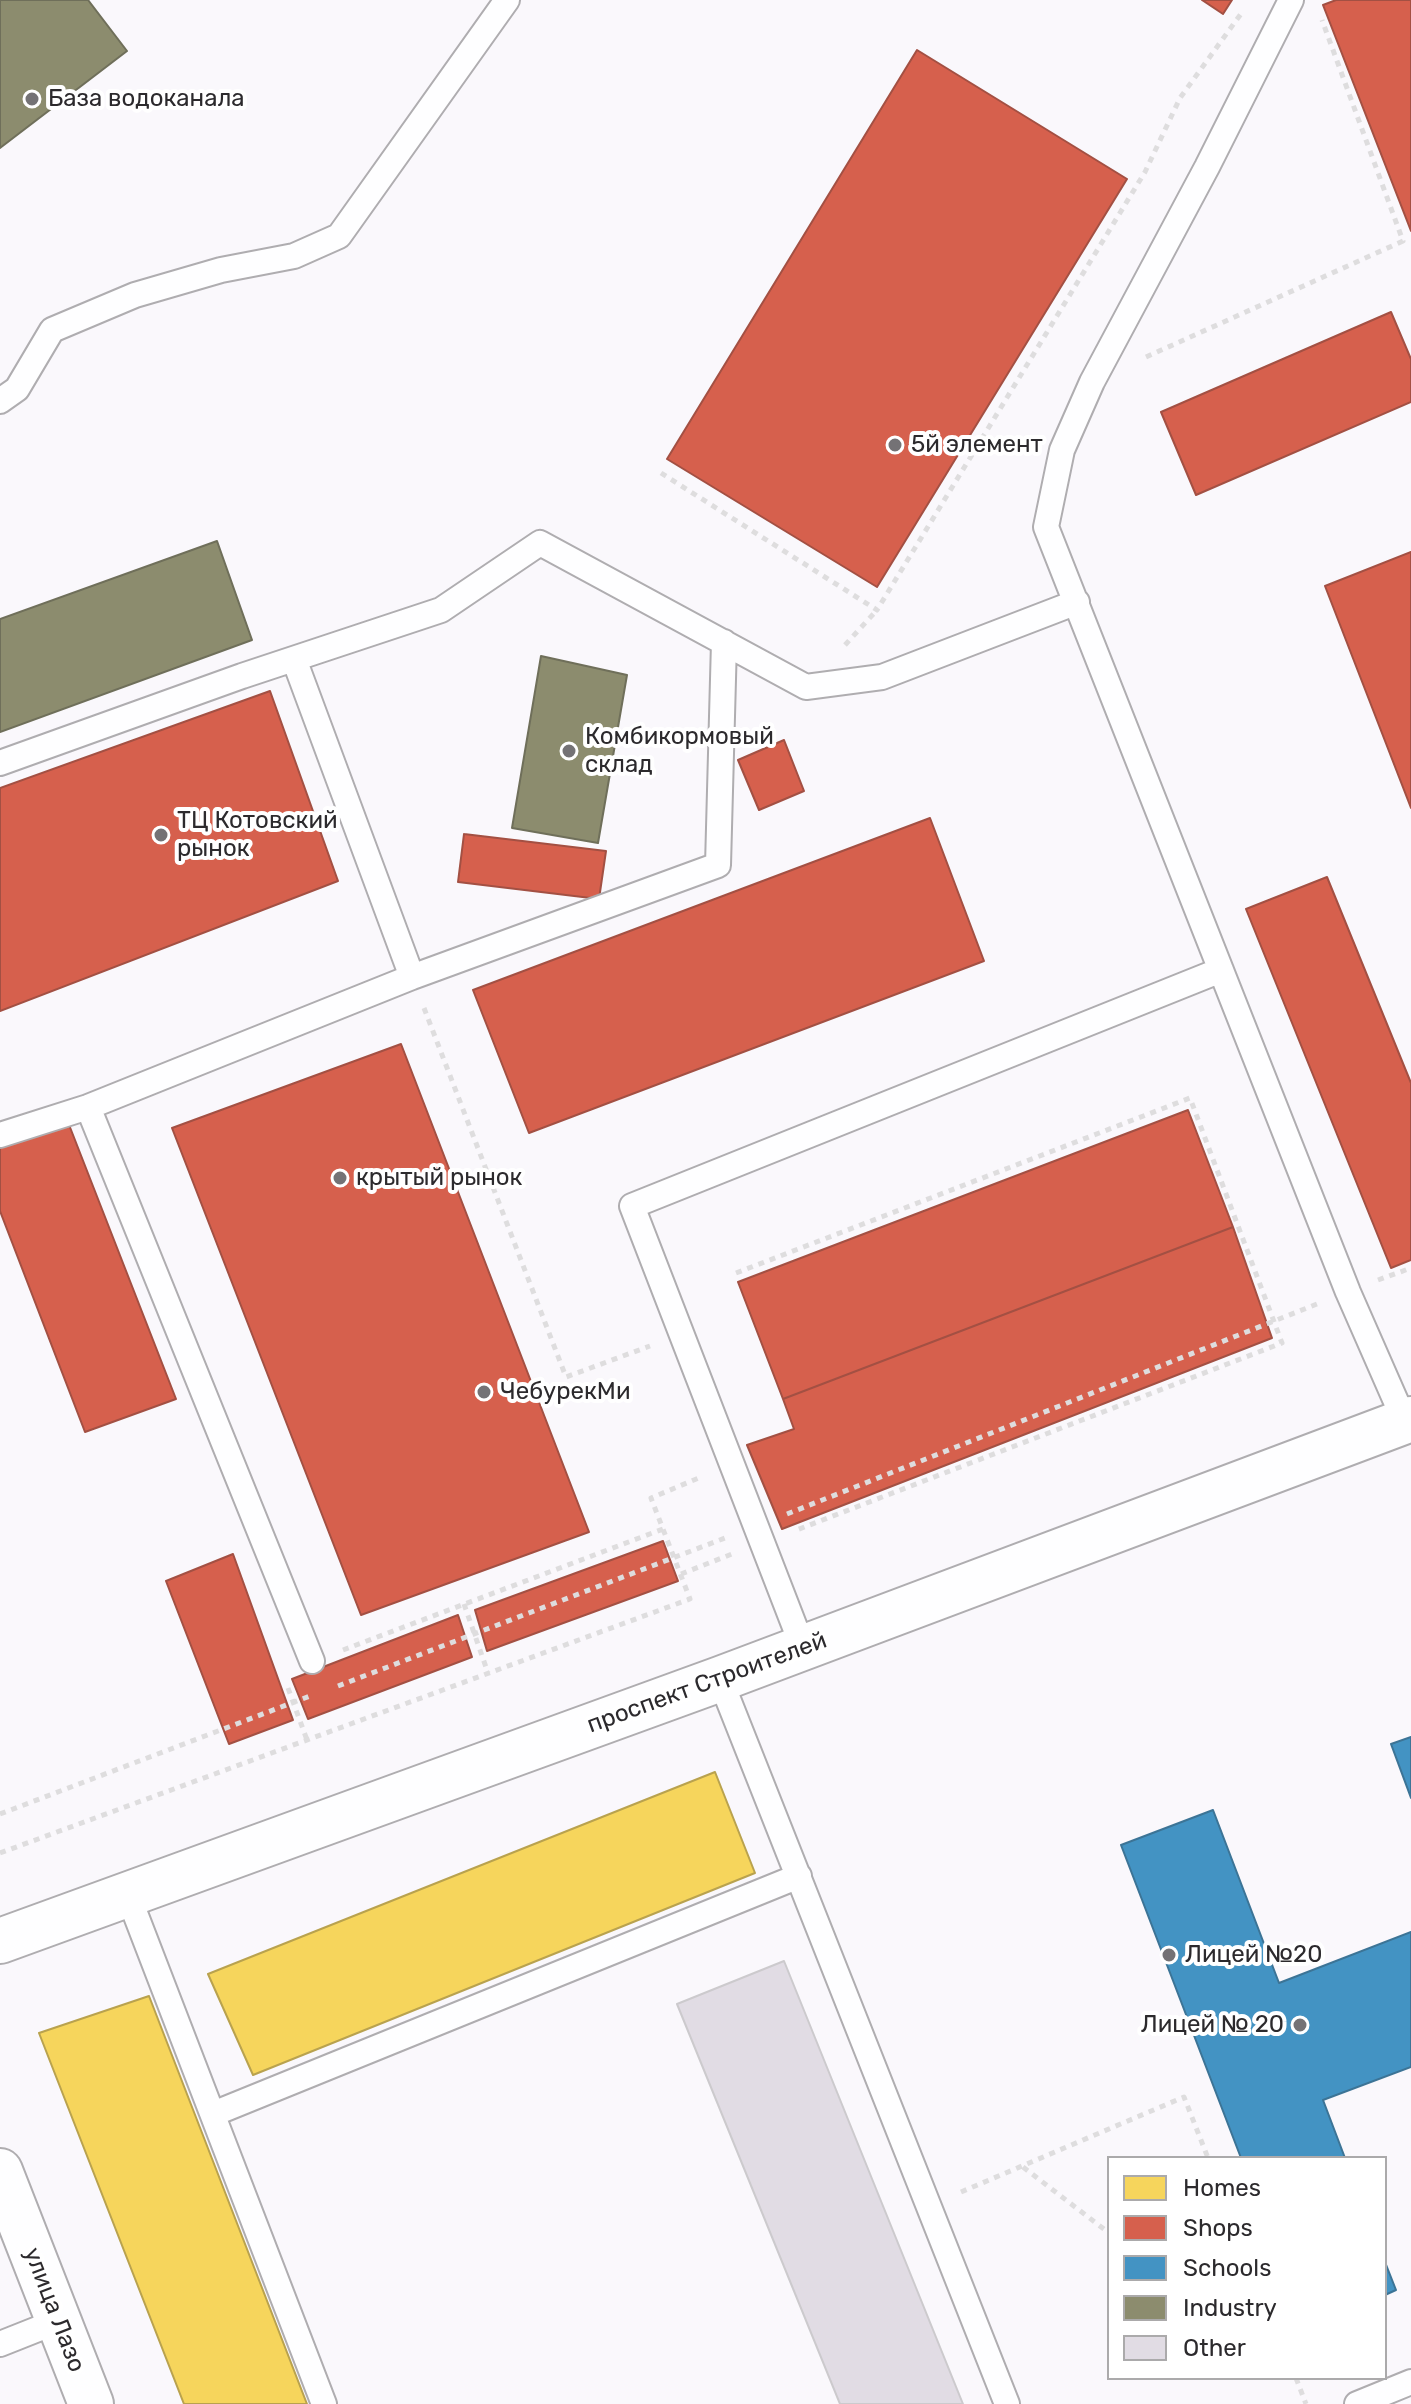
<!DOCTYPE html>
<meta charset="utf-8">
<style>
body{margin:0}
#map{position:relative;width:1411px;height:2404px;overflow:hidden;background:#faf8fc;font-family:Rubik,sans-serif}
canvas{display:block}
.legend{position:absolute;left:1107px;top:2156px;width:280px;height:224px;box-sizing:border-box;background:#fff;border:2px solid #abaaab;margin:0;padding:10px 14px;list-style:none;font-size:24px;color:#2c2a2d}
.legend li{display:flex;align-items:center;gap:16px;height:40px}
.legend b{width:40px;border:2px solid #abaaab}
</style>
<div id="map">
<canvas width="1411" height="2404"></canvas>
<ul class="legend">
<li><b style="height:22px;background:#f6d55c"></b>Homes</li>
<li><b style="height:22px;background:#d6604d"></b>Shops</li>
<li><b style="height:22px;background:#4393c3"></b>Schools</li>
<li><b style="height:22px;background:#8c8c6e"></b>Industry</li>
<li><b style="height:22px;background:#e1dce4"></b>Other</li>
</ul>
</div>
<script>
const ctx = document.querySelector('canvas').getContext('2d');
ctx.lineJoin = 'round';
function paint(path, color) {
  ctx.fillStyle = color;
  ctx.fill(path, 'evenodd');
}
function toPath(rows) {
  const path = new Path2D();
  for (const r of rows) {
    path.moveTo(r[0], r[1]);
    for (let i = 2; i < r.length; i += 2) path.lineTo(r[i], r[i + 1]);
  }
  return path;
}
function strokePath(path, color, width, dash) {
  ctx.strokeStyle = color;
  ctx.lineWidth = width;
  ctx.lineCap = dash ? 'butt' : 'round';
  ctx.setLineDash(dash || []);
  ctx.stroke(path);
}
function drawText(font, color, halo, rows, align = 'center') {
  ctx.font = font + ' Rubik,sans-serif';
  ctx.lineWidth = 8;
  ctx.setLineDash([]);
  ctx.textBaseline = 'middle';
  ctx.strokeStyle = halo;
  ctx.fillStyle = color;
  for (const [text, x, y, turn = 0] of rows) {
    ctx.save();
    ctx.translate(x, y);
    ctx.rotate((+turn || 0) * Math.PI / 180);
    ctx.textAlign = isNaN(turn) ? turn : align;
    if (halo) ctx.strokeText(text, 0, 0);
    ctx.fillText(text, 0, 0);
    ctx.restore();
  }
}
const homes = toPath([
 [715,1772,755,1873,253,2075,208,1974,715,1772],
 [149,1996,307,2404,184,2404,39,2033,149,1996]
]);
const shops = toPath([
 [1202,0,1232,0,1223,14,1202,0],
 [1336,0,1411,0,1411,231,1323,5,1336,0],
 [917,50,1127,179,877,587,667,459,917,50],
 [1391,312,1411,359,1411,402,1196,495,1161,412,1391,312],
 [1411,552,1411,808,1325,586,1411,552],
 [270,691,338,881,0,1011,0,788,270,691],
 [784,740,804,791,759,810,738,760,784,740],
 [930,818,984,961,529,1133,473,990,930,818],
 [464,834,606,851,599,899,458,882,464,834],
 [1327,877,1411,1083,1411,1260,1391,1268,1246,909,1327,877],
 [401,1044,589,1532,361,1615,172,1128,401,1044],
 [1188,1110,1233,1227,783,1399,738,1282,1188,1110],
 [66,1117,176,1399,85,1432,0,1211,0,1143,66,1117],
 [1233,1227,1272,1338,782,1529,747,1445,794,1429,783,1399,1233,1227],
 [663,1541,678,1581,487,1651,475,1610,663,1541],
 [233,1554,293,1720,229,1744,166,1581,233,1554],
 [458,1615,472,1657,308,1719,292,1679,458,1615]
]);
const schools = toPath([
 [1411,1737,1411,1798,1391,1744,1411,1737],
 [1213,1810,1279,1983,1411,1932,1411,2067,1323,2100,1345,2158,1241,2158,1121,1845,1213,1810],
 [1385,2262,1396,2290,1385,2295,1385,2262]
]);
const industry = toPath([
 [0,0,88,0,127,51,0,148,0,0],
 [217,541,252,640,0,732,0,619,217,541],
 [541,656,627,675,598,843,512,828,541,656]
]);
const building = toPath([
 [784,1961,963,2404,840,2404,677,2004,784,1961]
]);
const path = toPath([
 [1146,357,1403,241,1322,20],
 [661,473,877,610,1145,172,1180,98,1243,11],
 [845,645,877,610],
 [424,1008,566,1377,650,1346],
 [736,1273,1190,1098,1282,1343,794,1531],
 [1378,1280,1411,1268],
 [787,1514,1317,1304],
 [681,1574,732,1554],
 [464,1604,488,1673],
 [343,1650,663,1529],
 [338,1686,725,1538],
 [288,1688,307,1740],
 [0,1814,310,1696],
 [0,1853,690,1599,651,1498,701,1477],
 [1023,2167,1109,2233],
 [961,2192,1184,2097,1208,2158],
 [1296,2378,1306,2404]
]);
const lane = toPath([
 [1291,0,1207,167,1092,382,1062,450,1046,527,1348,1292,1405,1422],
 [0,401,17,389,52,330,135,295,221,270,294,256,339,236,507,0],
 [294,659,412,977],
 [0,763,242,676,441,610,540,543,806,687,882,677,1077,602],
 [0,1135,88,1107],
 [803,1648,632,1206,1221,970],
 [312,1661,88,1107,412,977,718,865,724,642],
 [720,1679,1007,2404],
 [128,1895,324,2404],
 [213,2114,799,1876],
 [0,2344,58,2321],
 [1357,2404,1411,2382]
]);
const secondary = toPath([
 [0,1941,720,1679,1411,1419],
 [0,2171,91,2404]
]);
const markers = [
 [32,99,8,"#747275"],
 [895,445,8,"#747275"],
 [569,751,8,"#747275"],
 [161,835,8,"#747275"],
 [340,1178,8,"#747275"],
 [484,1392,8,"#747275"],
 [1169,1955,8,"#747275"],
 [1300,2025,8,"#747275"]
];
const poiNames = [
 ["База водоканала",48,99],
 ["5й элемент",911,445],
 ["Комбикормовый",585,737],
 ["склад",585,765],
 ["ТЦ Котовский",177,821],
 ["рынок",177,849],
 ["крытый рынок",356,1178],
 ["ЧебурекМи",500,1392],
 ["Лицей №20",1185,1955],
 ["Лицей № 20",1284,2025,"right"]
];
const streetNames = [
 ["проспект Строителей",707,1683,-20],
 ["улица Лазо",54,2310,69]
];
paint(homes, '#f6d55c');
strokePath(homes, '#b9a24e', 2);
paint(shops, '#d6604d');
strokePath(shops, '#a35043', 2);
paint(schools, '#4393c3');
strokePath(schools, '#3c7496', 2);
paint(industry, '#8c8c6e');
strokePath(industry, '#6f6f5a', 2);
paint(building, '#e1dce4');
strokePath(building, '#cccacd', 2);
strokePath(lane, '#afadb0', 28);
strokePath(secondary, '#afadb0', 48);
strokePath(path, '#deddde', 5, [6, 6]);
strokePath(lane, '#fefeff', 24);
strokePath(secondary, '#fefeff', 44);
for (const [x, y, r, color] of markers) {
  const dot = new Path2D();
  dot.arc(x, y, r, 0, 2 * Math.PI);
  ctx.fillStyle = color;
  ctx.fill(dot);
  strokePath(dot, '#fff', 3);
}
drawText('24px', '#2c2a2d', '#fff', poiNames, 'left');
drawText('24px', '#2c2a2d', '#fff', streetNames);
</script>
